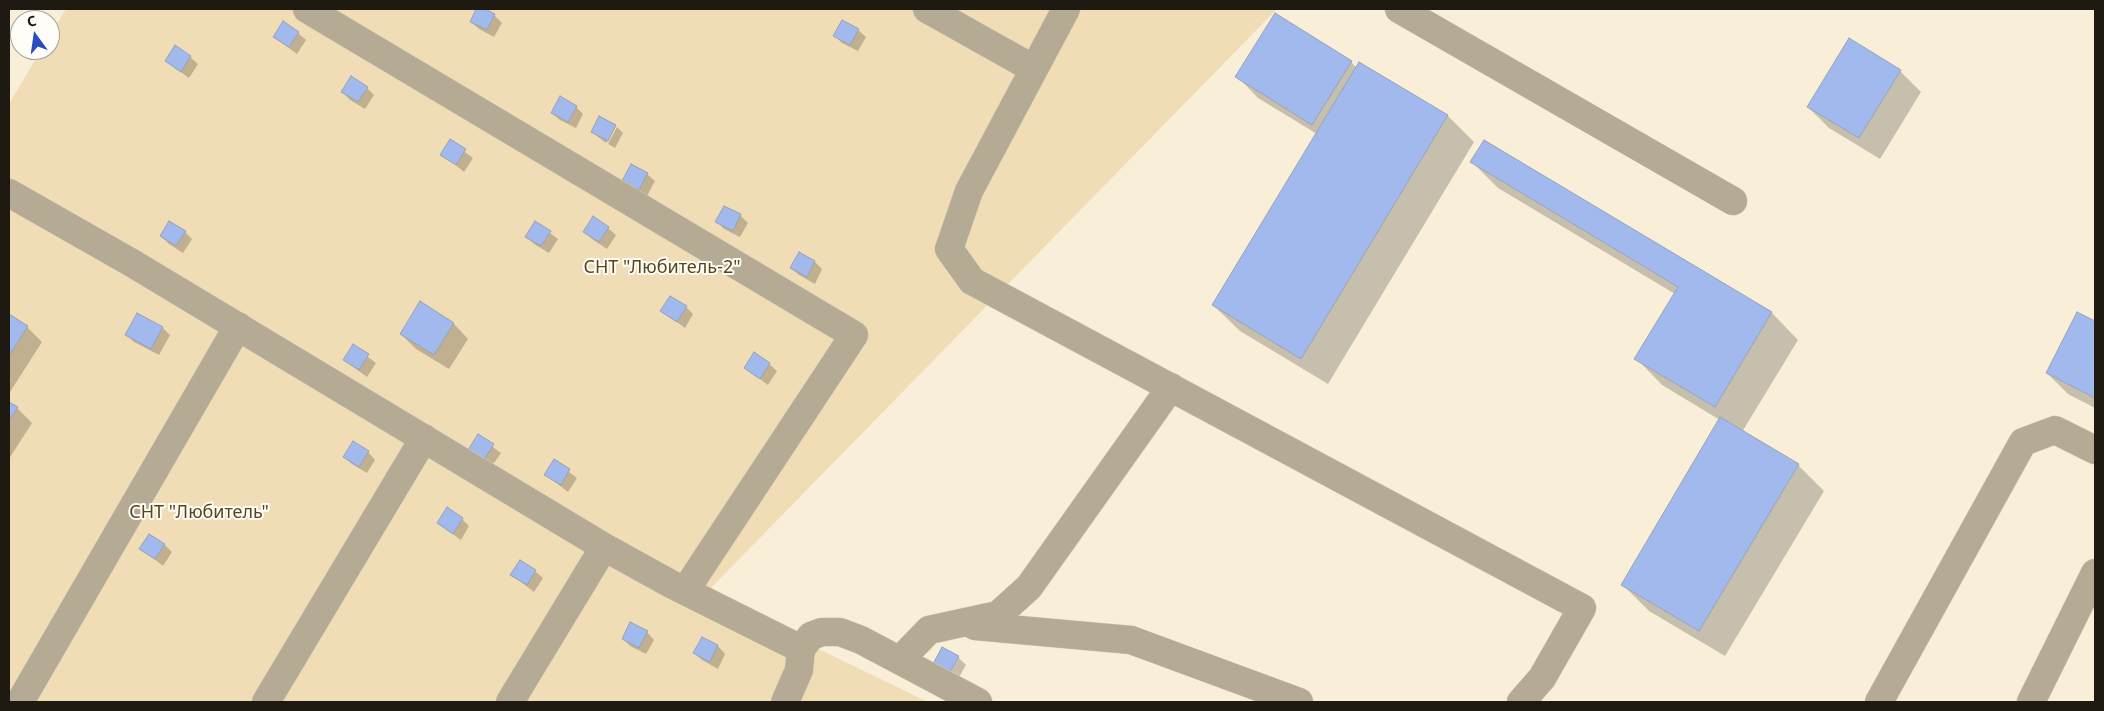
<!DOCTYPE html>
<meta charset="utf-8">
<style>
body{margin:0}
#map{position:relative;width:2104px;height:711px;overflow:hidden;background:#f9efd9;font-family:"Noto Sans",sans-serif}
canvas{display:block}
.frame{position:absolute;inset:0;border:10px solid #1e1a12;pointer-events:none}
.north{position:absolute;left:10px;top:10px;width:50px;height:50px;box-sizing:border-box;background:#fffdf8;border:1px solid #a5a29c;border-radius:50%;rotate:346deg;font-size:14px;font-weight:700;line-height:20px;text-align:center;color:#1e1a12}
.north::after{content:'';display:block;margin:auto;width:18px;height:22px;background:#274ebd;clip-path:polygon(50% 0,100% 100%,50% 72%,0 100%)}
</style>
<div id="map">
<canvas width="2104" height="711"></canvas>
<div class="frame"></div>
<div class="north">С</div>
</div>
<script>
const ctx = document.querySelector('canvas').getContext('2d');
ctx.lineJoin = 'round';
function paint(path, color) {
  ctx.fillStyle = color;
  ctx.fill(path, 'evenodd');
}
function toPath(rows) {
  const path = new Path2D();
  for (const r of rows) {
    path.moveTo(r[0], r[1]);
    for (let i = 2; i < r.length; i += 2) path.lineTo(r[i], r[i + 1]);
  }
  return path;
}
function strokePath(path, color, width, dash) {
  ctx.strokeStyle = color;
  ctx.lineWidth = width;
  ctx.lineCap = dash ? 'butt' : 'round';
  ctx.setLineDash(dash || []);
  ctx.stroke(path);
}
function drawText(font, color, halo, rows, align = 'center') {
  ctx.font = font + ' "Noto Sans",sans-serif';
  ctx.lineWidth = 4;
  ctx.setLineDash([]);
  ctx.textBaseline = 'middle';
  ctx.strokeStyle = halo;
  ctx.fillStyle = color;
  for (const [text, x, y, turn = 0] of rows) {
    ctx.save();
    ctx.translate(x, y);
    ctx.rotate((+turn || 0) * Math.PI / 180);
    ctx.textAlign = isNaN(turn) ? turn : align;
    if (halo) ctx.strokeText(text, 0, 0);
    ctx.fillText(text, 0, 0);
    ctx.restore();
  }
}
const green = toPath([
 [66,9,1277,9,705,594,928,702,9,702,9,104,41,50,50,50,50,35]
]);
const shadow = toPath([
 [478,9,482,9,494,15,502,23,494,37,479,29,471,22],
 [858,30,866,37,858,51,842,43,835,36],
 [298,33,306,40,297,54,274,37],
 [190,57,198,64,189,78,166,61],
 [1351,62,1357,68,1360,64,1448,116,1474,142,1328,384,1240,331,1213,305,1317,134,1258,98,1237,76],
 [1900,71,1921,92,1880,159,1829,128,1808,107],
 [367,88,374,95,365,109,350,100,343,92],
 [576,107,583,114,576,128,560,120,552,113],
 [616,126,606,143,592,132],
 [617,127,623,133,615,148,608,144],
 [450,141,473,158,464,172,442,154],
 [1484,141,1772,313,1798,340,1742,432,1798,465,1824,491,1725,656,1649,611,1622,584,1720,420,1662,385,1636,358,1675,294,1498,188,1472,162],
 [647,174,655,181,647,196,631,188,624,180],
 [740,215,748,223,740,237,724,229,717,222],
 [535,222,558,239,549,253,534,244,526,236],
 [608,228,616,235,607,249,592,239,585,232],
 [185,232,192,239,183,253,169,244,161,236],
 [799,254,815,262,822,269,815,284,799,275,791,268],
 [421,303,454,324,468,339,449,369,416,349,401,334],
 [686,307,693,314,685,328,662,311],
 [2078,314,2095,323,2095,408,2068,394,2047,373],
 [9,315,27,327,42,342,10,392],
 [163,328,170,335,159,355,134,342,127,335],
 [353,346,376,363,367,377,344,360],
 [769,364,777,371,768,385,745,368],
 [9,403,17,408,32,423,9,459],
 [478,436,501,453,492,466,477,457],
 [368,452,375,460,367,473,352,464,344,457],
 [555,461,577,478,568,492,546,475],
 [462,519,469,526,461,540,438,523],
 [165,545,172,552,163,566,141,549],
 [535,571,543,578,534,592,512,575],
 [647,632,654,640,646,654,630,646,623,638],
 [702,638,718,646,725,654,718,669,702,660,694,653],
 [942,649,958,657,966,665,958,679,942,671]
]);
const building = toPath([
 [476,9,485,9,495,14,487,30,470,22,476,9],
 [1275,13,1352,61,1312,125,1235,77,1275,13],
 [842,20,859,29,850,45,833,36,842,20],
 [283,21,299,32,289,47,273,37,283,21],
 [1849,38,1901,70,1859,138,1807,107,1849,38],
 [175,45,191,56,181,72,165,61,175,45],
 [1359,62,1448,115,1301,359,1212,305,1359,62],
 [351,76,368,87,358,102,341,92,351,76],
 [560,96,577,106,568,122,551,113,560,96],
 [599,116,616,125,608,141,591,132,599,116],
 [450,139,466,149,456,165,440,155,450,139],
 [1484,140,1772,312,1715,407,1634,359,1678,287,1470,162,1484,140],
 [631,164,648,173,639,190,622,181,631,164],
 [724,206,741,214,733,231,715,222,724,206],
 [593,216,609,227,599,242,583,232,593,216],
 [169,221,186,231,176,246,160,236,169,221],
 [535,221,551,231,541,246,525,237,535,221],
 [799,252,815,261,807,277,790,268,799,252],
 [670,296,687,306,677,322,660,311,670,296],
 [420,301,454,323,434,355,400,334,420,301],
 [2077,312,2095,321,2095,398,2046,373,2077,312],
 [137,313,163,327,151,349,125,335,137,313],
 [9,314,28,326,9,356,9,314],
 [353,344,369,354,359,370,343,360,353,344],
 [754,352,770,363,760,379,744,368,754,352],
 [9,402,18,407,9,421,9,402],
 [1720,417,1799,464,1699,631,1621,585,1720,417],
 [478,434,494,444,484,460,468,450,478,434],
 [353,441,369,451,359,467,343,457,353,441],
 [554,459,570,469,561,485,544,475,554,459],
 [447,507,463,518,453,534,437,523,447,507],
 [149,534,165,544,155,559,139,549,149,534],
 [520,560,536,570,527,585,510,575,520,560],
 [630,622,648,631,639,648,622,639,630,622],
 [702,637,718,645,710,662,693,653,702,637],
 [942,647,959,656,950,672,933,664,942,647]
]);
const minor = toPath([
 [307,9,854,335,685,591],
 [927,9,1034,69],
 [1066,9,969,191,949,249,972,281,1582,608,1542,678,1521,702],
 [1399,9,1733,201],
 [9,193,132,263,604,547,671,584,801,649],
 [975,626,1131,640,1299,702],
 [900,660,929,630,998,615,1029,587,1171,387],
 [20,702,238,326],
 [266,702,424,438],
 [510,702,604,547],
 [785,702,799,670,801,649,811,636,822,632,840,632,861,640,978,702],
 [1879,702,2023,442,2055,430,2095,450],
 [2031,702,2095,573]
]);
const parkNames = [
 ["СНТ \"Любитель-2\"",662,268],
 ["СНТ \"Любитель\"",199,513]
];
paint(green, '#f0ddb5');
paint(shadow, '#0003');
paint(building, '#a1b9ec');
strokePath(building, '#98a2b6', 1);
strokePath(minor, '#d6cdb9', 29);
strokePath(minor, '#b5aa93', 28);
drawText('18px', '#58461b', '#fffdf8', parkNames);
</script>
